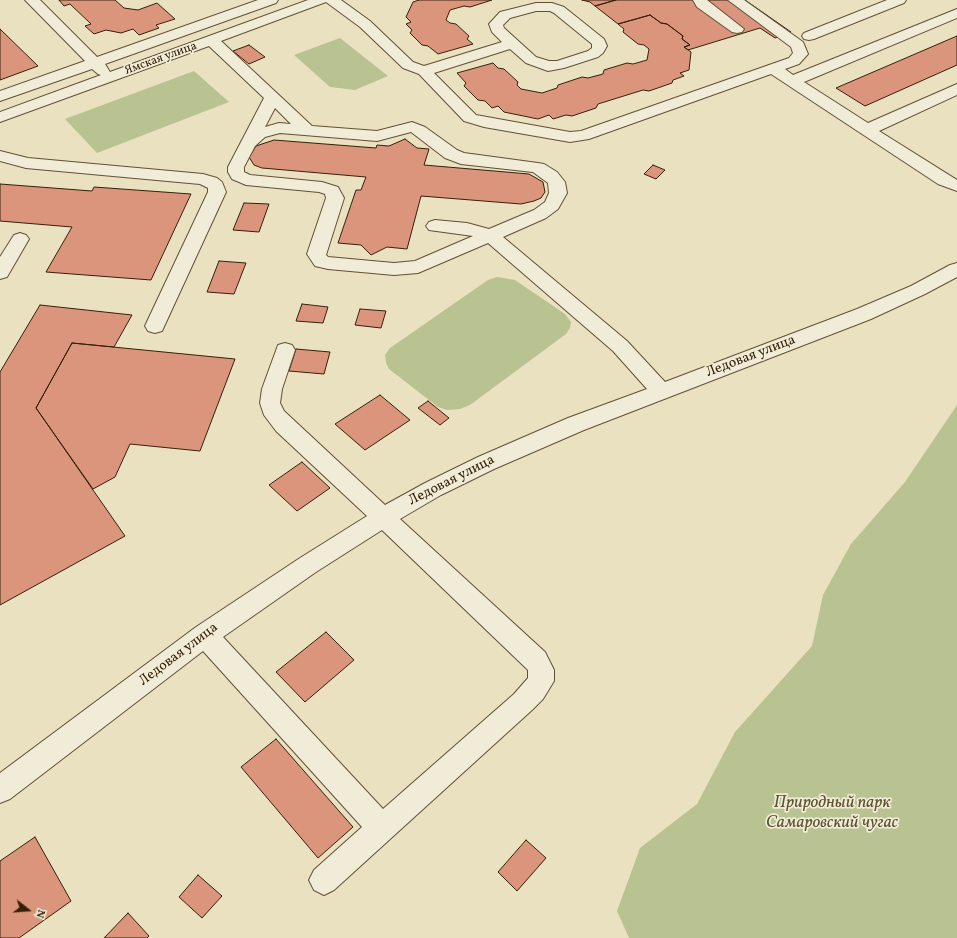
<!DOCTYPE html>
<meta charset="utf-8">
<style>
body{margin:0}
#map{position:relative;width:957px;height:938px;overflow:hidden;background:#eae1c1;font-family:Vollkorn,serif}
canvas{display:block}
.north{position:absolute;left:8px;top:890px;width:40px;height:40px;-webkit-text-stroke:3px #f1ecd7;paint-order:stroke;rotate:107deg;font-size:11px;font-weight:700;line-height:16px;text-align:center;color:#352007}
.north::after{content:'';display:block;margin:auto;width:14px;height:18px;background:#352007;clip-path:polygon(50% 0,100% 100%,50% 72%,0 100%)}
</style>
<div id="map">
<canvas width="957" height="938"></canvas>
<div class="north">N</div>
</div>
<script>
const ctx = document.querySelector('canvas').getContext('2d');
ctx.lineJoin = 'round';
function paint(path, color) {
  ctx.fillStyle = color;
  ctx.fill(path, 'evenodd');
}
function toPath(rows) {
  const path = new Path2D();
  for (const r of rows) {
    path.moveTo(r[0], r[1]);
    for (let i = 2; i < r.length; i += 2) path.lineTo(r[i], r[i + 1]);
  }
  return path;
}
function strokePath(path, color, width, dash) {
  ctx.strokeStyle = color;
  ctx.lineWidth = width;
  ctx.lineCap = dash ? 'butt' : 'round';
  ctx.setLineDash(dash || []);
  ctx.stroke(path);
}
function drawText(font, color, halo, rows, align = 'center') {
  ctx.font = font + ' Vollkorn,serif';
  ctx.lineWidth = 3.5;
  ctx.setLineDash([]);
  ctx.textBaseline = 'middle';
  ctx.strokeStyle = halo;
  ctx.fillStyle = color;
  for (const [text, x, y, turn = 0] of rows) {
    ctx.save();
    ctx.translate(x, y);
    ctx.rotate((+turn || 0) * Math.PI / 180);
    ctx.textAlign = isNaN(turn) ? turn : align;
    if (halo) ctx.strokeText(text, 0, 0);
    ctx.fillText(text, 0, 0);
    ctx.restore();
  }
}
const green = toPath([
 [340,38,388,76,355,90,330,87,294,55],
 [194,71,229,102,97,153,65,119],
 [497,277,515,280,565,314,571,322,570,328,566,334,470,405,460,409,447,410,438,407,389,369,386,363,385,355,390,348,488,280],
 [957,405,957,938,629,938,617,911,640,848,697,804,735,732,812,646,823,595,851,544,905,482]
]);
const building = toPath([
 [59,0,115,0,124,8,138,10,157,3,175,19,156,25,159,28,139,35,133,29,121,33,106,30,94,34,85,26,91,24,70,4,64,6,59,0],
 [419,0,492,0,470,7,464,6,450,10,446,20,450,23,456,24,469,36,467,39,473,44,438,54,428,46,422,45,410,33,412,30,406,24,411,22,406,17,413,2,419,0],
 [582,0,616,0,595,6,590,2,582,0],
 [616,0,745,0,791,32,775,38,760,28,688,50,684,47,690,45,682,39,683,36,667,24,661,23,650,15,618,24,595,6,616,0],
 [650,15,661,23,667,24,683,36,682,39,690,45,684,47,691,52,689,70,680,73,684,76,673,80,672,83,649,91,643,90,598,104,596,108,572,116,566,115,553,119,549,115,538,119,504,112,498,106,492,108,485,101,478,100,464,86,466,83,457,73,493,63,498,68,504,69,518,82,517,85,521,89,542,93,557,88,558,85,582,77,588,78,603,74,604,70,627,63,633,64,647,60,649,49,644,45,638,44,623,32,624,29,618,24,650,15],
 [0,29,38,66,0,80,0,29],
 [957,36,957,65,865,106,836,88,957,36],
 [249,45,265,57,249,64,233,51,249,45],
 [405,139,417,148,429,149,424,165,529,174,543,182,545,192,541,198,534,201,521,204,421,196,407,249,387,247,371,255,361,245,338,243,356,190,361,190,366,177,262,168,254,165,249,157,256,146,274,140,376,148,377,145,389,146,405,139],
 [653,165,665,170,656,179,644,174,653,165],
 [0,184,92,191,94,187,191,194,151,280,46,272,72,227,0,221,0,184],
 [244,203,269,204,259,232,233,230,244,203],
 [219,261,246,263,234,294,207,292,219,261],
 [302,304,328,307,323,323,296,321,302,304],
 [40,305,132,315,114,347,72,343,36,408,125,536,0,605,0,372,40,305],
 [360,309,386,311,381,328,355,325,360,309],
 [72,343,235,359,200,451,130,444,115,477,93,489,36,408,72,343],
 [296,349,330,352,324,374,289,371,296,349],
 [380,395,410,420,365,450,335,424,380,395],
 [428,401,449,418,440,425,418,408,428,401],
 [302,462,330,488,297,511,269,485,302,462],
 [326,632,354,660,305,702,276,672,326,632],
 [276,739,353,827,318,858,241,767,276,739],
 [35,837,71,901,19,938,0,938,0,861,35,837],
 [526,840,546,858,517,891,498,872,526,840],
 [198,875,222,896,202,918,179,897,198,875],
 [128,913,149,936,147,938,104,938,128,913]
]);
const minor = toPath([
 [25,0,40,0,97,57,258,0,278,0,276,3,105,64,110,72,308,0,341,0,370,21,413,62,424,66,502,42,492,32,489,24,500,12,536,3,552,3,564,7,604,39,607,46,603,53,598,57,564,68,548,71,526,63,510,49,434,73,476,115,570,132,581,131,789,58,793,53,791,47,728,0,744,0,803,42,808,54,799,64,785,69,793,75,957,9,957,18,804,82,868,123,957,84,957,95,879,131,957,180,957,191,938,184,771,74,589,139,570,142,484,127,464,121,419,74,403,68,360,27,326,2,221,41,312,126,377,131,412,122,425,127,457,150,464,153,538,163,544,164,557,172,565,182,567,193,558,209,546,218,503,237,627,341,665,382,857,309,911,286,950,265,957,263,957,277,925,294,871,319,584,430,494,469,441,495,400,519,545,652,554,670,554,681,543,699,532,710,334,890,324,895,314,890,309,880,314,870,362,827,203,651,10,799,0,803,0,773,196,627,300,558,367,516,276,431,264,415,260,403,262,389,278,345,285,343,292,345,295,350,282,389,280,403,284,411,385,505,425,483,478,457,568,418,647,389,613,351,488,243,418,273,394,275,328,269,315,266,307,254,326,198,325,194,319,192,246,185,232,179,228,172,228,167,264,98,209,46,0,122,0,112,101,75,98,74,92,69,0,101,0,91,85,61,25,0],
 [536,11,550,11,554,13,592,44,592,48,588,51,557,61,549,61,536,57,504,28,503,25,510,18,536,11],
 [275,108,291,124,279,123,265,127,275,108],
 [411,132,445,158,461,164,533,172,548,183,549,193,545,202,534,210,489,229,467,223,435,220,429,222,426,226,429,230,473,236,415,261,394,263,328,257,326,255,344,198,338,187,322,182,250,175,244,172,244,167,255,146,265,137,280,133,377,141,411,132],
 [382,530,528,670,528,678,514,694,383,809,223,637,316,572,382,530],
 [693,0,707,0,744,29,742,32,737,33,732,32,697,7,693,0],
 [887,0,906,0,904,3,814,39,809,40,804,39,802,36,804,33,887,0],
 [0,151,28,158,203,174,217,178,222,182,226,192,162,331,155,333,148,331,145,326,208,192,208,188,200,184,26,168,0,161,0,151],
 [20,233,26,235,29,239,7,277,0,279,0,257,14,235,20,233]
]);
const farStreetnames = [
 ["Ямская улица",161,59,-20]
];
const streetNames = [
 ["Ледовая улица",751,357,-21],
 ["Ледовая улица",452,481,-27],
 ["Ледовая улица",179,655,-37]
];
const nearParknames = [
 ["Природный парк",832,804],
 ["Самаровский чугас",832,824]
];
paint(green, '#b9c291');
paint(building, '#db957d');
strokePath(building, '#352007', 1);
strokePath(minor, '#625036', 2);
paint(minor, '#f1ecd7');
drawText('12px', '#352007', '#f1ecd7', farStreetnames);
drawText('14px', '#352007', '#f1ecd7', streetNames);
drawText('italic 17px', '#5d5130', '#f1ecd7', nearParknames);
</script>
